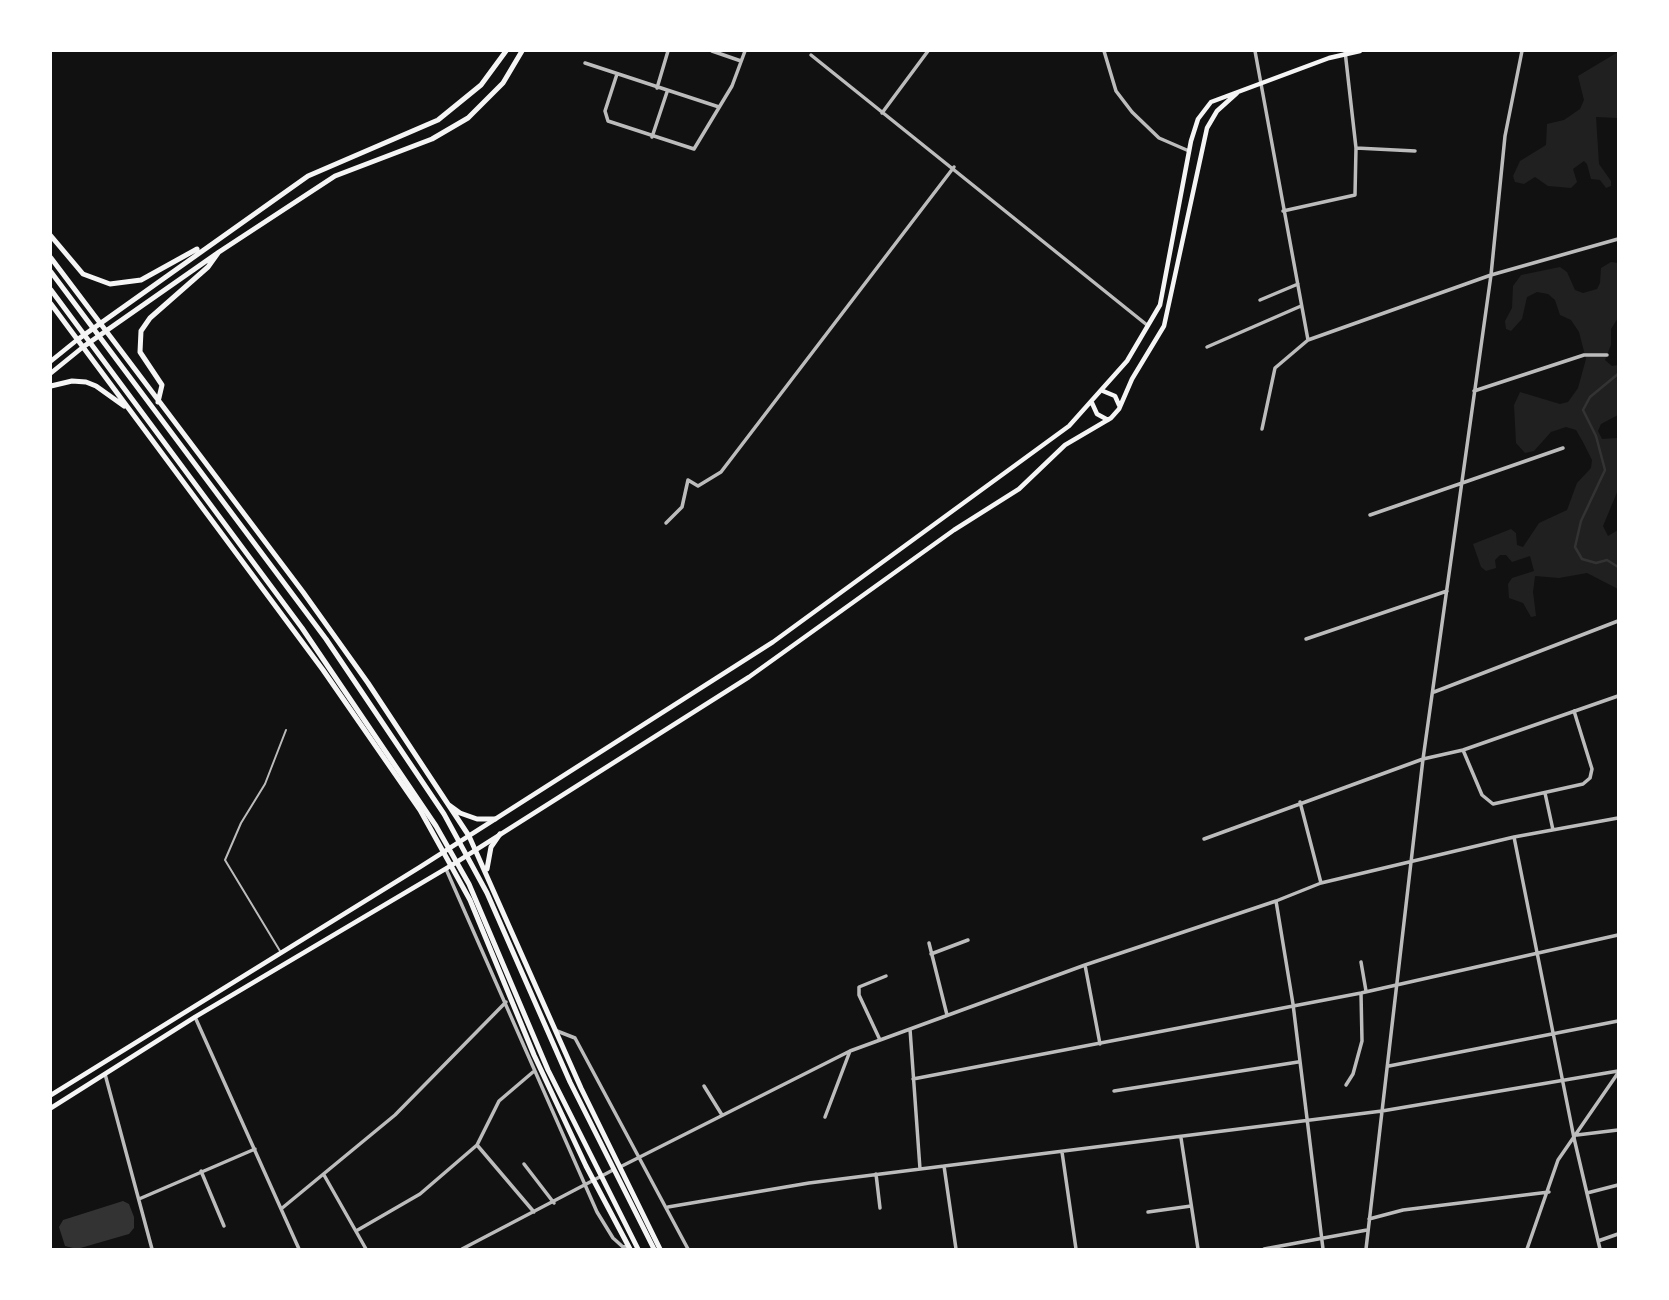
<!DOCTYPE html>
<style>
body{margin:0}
#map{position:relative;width:1669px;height:1300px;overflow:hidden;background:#111;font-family:Roboto,sans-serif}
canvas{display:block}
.frame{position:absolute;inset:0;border:52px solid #fff;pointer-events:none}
</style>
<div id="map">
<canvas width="1669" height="1300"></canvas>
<div class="frame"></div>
</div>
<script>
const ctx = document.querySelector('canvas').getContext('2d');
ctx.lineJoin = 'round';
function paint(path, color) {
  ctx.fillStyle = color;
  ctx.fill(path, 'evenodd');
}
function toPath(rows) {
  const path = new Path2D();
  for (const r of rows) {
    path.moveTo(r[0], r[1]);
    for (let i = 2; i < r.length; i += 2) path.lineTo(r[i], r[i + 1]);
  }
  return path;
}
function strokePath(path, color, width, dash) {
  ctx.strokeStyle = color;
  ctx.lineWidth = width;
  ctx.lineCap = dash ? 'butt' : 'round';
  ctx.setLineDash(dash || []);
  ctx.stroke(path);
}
const green = toPath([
 [1618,52,1618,118,1596,117,1599,164,1611,181,1611,186,1606,188,1600,180,1591,179,1587,164,1584,161,1573,169,1577,182,1571,188,1548,186,1535,177,1524,184,1515,182,1513,176,1520,161,1546,145,1547,124,1564,120,1580,109,1584,100,1578,76],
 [1611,262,1618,263,1618,318,1611,329,1611,345,1605,360,1612,366,1618,365,1618,415,1601,424,1598,431,1602,439,1618,438,1618,490,1603,526,1608,536,1618,530,1618,589,1587,573,1559,578,1535,576,1533,592,1536,616,1531,617,1523,603,1509,598,1508,584,1512,578,1534,571,1530,556,1512,562,1506,555,1500,555,1495,560,1496,568,1486,571,1481,567,1473,544,1511,529,1516,533,1517,545,1523,547,1539,523,1567,510,1577,483,1591,468,1592,460,1583,442,1576,430,1566,427,1551,432,1534,451,1525,453,1516,443,1514,405,1520,392,1560,404,1568,402,1578,388,1586,359,1579,332,1571,320,1560,315,1555,300,1548,294,1537,292,1527,297,1522,319,1511,331,1506,329,1505,321,1512,308,1513,286,1521,275,1560,267,1567,272,1575,290,1583,293,1597,289,1600,283,1601,268]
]);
const water = toPath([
 [123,1201,129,1204,134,1217,134,1228,129,1234,77,1249,65,1246,59,1227,63,1220]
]);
const stream = toPath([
 [1618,374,1590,397,1583,410,1596,436,1605,470,1581,521,1575,547,1582,559,1596,563,1607,560,1618,567]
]);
const service = toPath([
 [280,951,225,860,241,823,265,784,286,730]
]);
const minor = toPath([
 [712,51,741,61],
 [1104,51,1116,91,1132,112,1159,138,1189,151],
 [1255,51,1308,340],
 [811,55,1147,325],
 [585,63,719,107],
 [617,74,605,111,608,121,694,149,732,86,745,51],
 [657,88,668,51],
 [882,113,928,51],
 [652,137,667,92],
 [1356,148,1415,151],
 [1283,211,1355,195,1356,148,1345,51],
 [1260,300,1298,284],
 [1207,347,1301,306],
 [1474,391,1584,355,1607,355],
 [1262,429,1275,368,1308,340,1491,275,1618,239],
 [1370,515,1563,448],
 [666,523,682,507,688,480,698,486,721,472,954,167],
 [1306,639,1447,591],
 [1434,692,1618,621],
 [1463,750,1482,795,1493,804,1583,784,1590,778,1592,769,1574,711],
 [1545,793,1553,830],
 [1300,802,1321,883],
 [1514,837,1574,1138,1600,1249],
 [1204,839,1423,759,1463,750,1618,696],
 [446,869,597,1212,613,1238,623,1247,628,1246],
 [1276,901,1293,1004,1323,1249],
 [929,943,947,1015],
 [931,954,968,940],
 [1361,962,1366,991],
 [1085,965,1100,1044],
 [195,1017,299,1249],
 [910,1029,920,1169],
 [557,1031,575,1038,688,1249],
 [880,1040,859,995,859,987,886,976],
 [1389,1066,1618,1021],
 [105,1074,152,1249],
 [913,1079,1361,993,1618,935],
 [1346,1085,1353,1074,1362,1041,1361,993],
 [704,1086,722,1115],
 [1114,1091,1298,1062],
 [825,1117,850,1051],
 [1577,1135,1618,1130],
 [1181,1138,1198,1249],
 [477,1145,534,1212],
 [1062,1152,1076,1249],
 [524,1164,554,1203],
 [944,1166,956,1249],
 [620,1167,850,1051,1085,965,1276,901,1321,883,1514,837,1618,818],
 [201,1171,224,1226],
 [876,1174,880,1208],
 [324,1175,366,1249],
 [1587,1193,1618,1185],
 [139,1199,255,1149],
 [668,1207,809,1183,1382,1111,1618,1071],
 [281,1209,395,1115,506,1002],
 [1148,1212,1191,1206],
 [1369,1219,1403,1210,1549,1192],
 [356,1231,420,1194,477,1145,499,1101,533,1072],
 [1598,1241,1618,1234],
 [462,1249,613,1170],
 [1264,1249,1367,1230],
 [1366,1249,1423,759,1491,275,1505,136,1522,51],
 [1527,1249,1558,1160,1618,1073]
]);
const secondary = toPath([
 [51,361,77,340],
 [51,373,83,347],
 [1103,391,1115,396,1119,405],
 [1092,403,1097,414,1108,420],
 [51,1095,420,867,773,642,1069,426,1127,361,1160,305,1191,141,1198,119,1211,102,1329,58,1360,51],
 [51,1108,195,1017,452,865,749,677,954,530,1019,489,1065,445,1111,418,1119,409,1132,379,1164,326,1207,128,1217,111,1237,93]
]);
const primary = toPath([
 [51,236,83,274,110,284,141,280,197,249],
 [51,258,303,592,368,683,469,836,581,1088,660,1249],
 [51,304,323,670,420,810,470,900,534,1055,586,1166,630,1249],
 [77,340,308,176,438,120,481,85,506,51],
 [83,347,219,252,335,176,432,139,468,118,503,83,522,51],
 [51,386,72,381,86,382,96,386,124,406],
 [158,402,162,385,140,352,141,331,150,318,208,267,218,253],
 [449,805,460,813,477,819,495,819],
 [487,869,491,847,500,834]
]);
const trunk = toPath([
 [51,272,326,639,444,814,487,893,570,1082,654,1249],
 [51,290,302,628,436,826,469,884,548,1070,638,1249]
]);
paint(green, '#202020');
paint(water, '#333');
strokePath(stream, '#333', 2.5);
strokePath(service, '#bcbcbc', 2);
strokePath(minor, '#bcbcbc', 3.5);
strokePath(secondary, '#f5f5f5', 4.5);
strokePath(primary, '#f5f5f5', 5);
strokePath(trunk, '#f5f5f5', 5);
</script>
